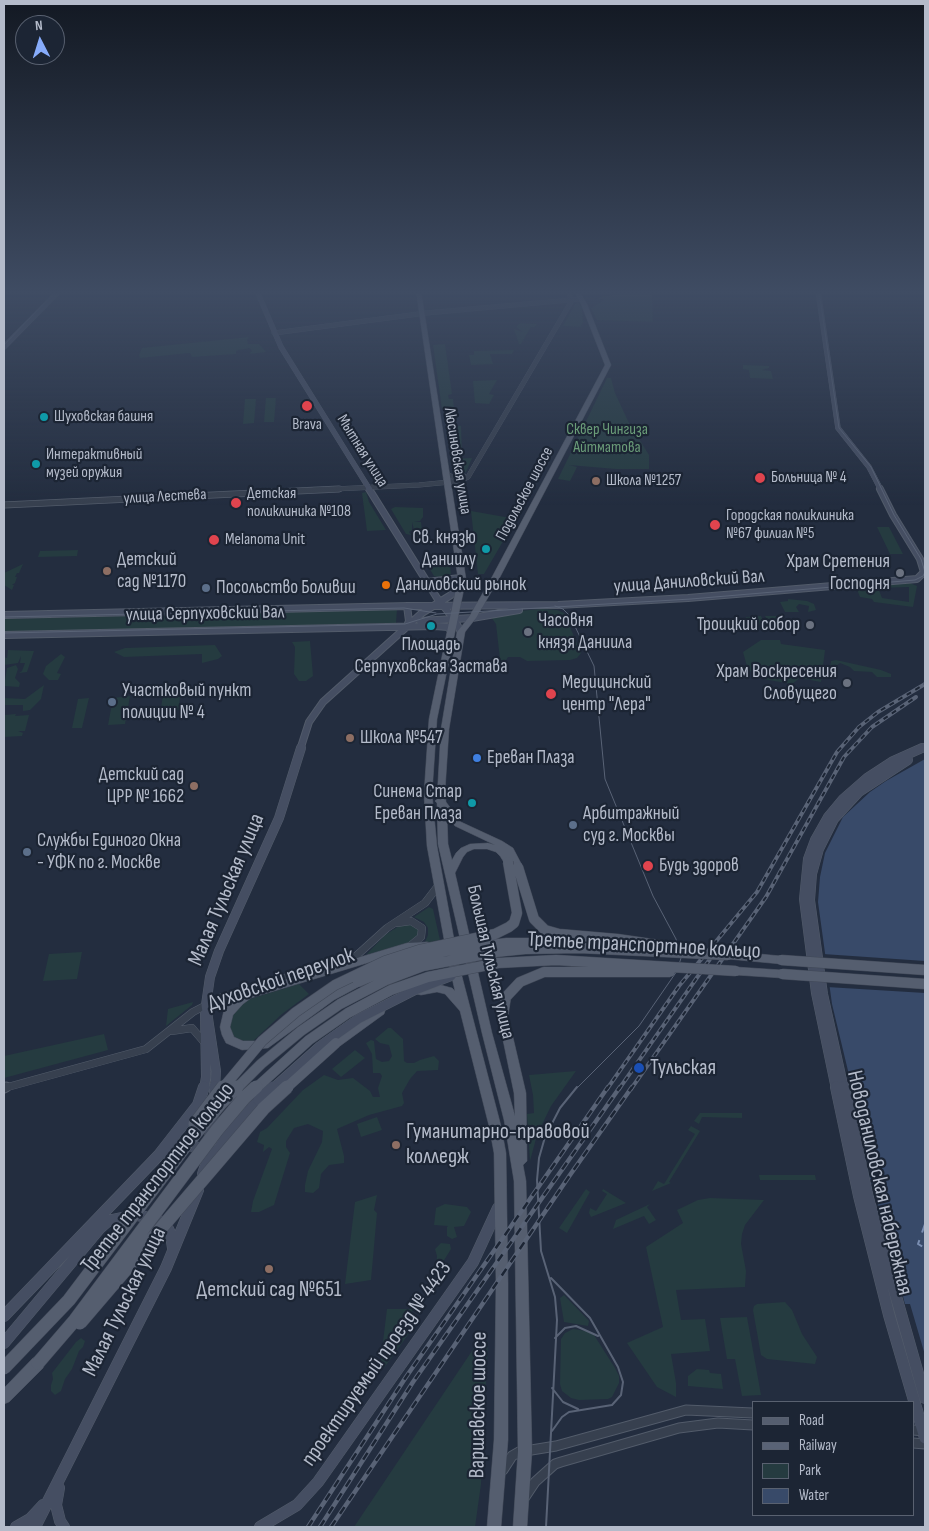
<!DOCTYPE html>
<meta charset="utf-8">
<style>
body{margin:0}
#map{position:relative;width:929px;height:1531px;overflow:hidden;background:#232d3f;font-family:"Sofia Sans Condensed",sans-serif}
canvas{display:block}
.frame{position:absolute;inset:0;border:5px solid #b4bbca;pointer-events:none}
.legend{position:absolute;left:752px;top:1401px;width:162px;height:115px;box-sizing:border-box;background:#1c2534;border:1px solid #596170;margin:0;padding:6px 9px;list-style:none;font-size:15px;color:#b4bbca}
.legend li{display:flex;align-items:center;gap:10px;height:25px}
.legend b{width:25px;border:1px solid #596170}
.north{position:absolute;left:15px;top:15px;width:50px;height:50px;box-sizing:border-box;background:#1c2534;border:1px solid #596170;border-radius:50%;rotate:355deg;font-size:14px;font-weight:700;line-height:20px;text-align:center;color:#b4bbca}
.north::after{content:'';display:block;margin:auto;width:18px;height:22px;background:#87acfb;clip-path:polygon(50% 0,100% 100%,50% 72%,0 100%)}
</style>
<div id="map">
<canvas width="929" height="1531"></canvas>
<div class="frame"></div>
<ul class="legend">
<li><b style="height:6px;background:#555e6f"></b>Road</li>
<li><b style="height:6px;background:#596376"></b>Railway</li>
<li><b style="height:14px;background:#253b40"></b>Park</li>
<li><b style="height:14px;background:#384a69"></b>Water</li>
</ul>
<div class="north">N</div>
</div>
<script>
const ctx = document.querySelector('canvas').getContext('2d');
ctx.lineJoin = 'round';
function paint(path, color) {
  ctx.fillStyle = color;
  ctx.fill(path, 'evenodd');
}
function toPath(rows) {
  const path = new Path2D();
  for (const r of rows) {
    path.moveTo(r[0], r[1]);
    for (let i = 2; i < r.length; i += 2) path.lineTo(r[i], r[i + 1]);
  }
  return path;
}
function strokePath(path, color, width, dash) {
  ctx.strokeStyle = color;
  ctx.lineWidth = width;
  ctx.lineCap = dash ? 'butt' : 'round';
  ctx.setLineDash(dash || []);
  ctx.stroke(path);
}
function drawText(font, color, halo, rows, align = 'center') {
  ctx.font = font + ' "Sofia Sans Condensed",sans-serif';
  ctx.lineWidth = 4.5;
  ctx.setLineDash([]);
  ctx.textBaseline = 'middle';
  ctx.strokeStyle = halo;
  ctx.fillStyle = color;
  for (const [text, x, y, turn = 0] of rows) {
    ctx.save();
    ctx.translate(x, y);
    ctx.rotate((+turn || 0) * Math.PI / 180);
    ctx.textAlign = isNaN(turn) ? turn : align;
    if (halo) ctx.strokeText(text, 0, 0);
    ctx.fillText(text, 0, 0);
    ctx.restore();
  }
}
const green = toPath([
 [638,291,652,291,653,322,597,320,591,308,604,300,595,298],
 [575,304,579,303,582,307,583,322,581,327,563,326],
 [520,323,537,324,535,327,531,327,521,344,519,344,514,329,523,332,516,327],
 [249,337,247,340,248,344,259,344,266,352,249,354,252,351,250,348,238,350,236,351,236,354,192,357,190,353,140,358,139,355,142,348],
 [445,344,452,394,448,395,449,399,453,399,454,409,442,409,433,345],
 [514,350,512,354,490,354,493,364,471,365,469,355,474,355,474,351],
 [743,365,769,366,769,368,762,370,771,371,773,379,750,378,749,370,743,369],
 [607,378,611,378,615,393,628,421,649,455,649,469,616,469,569,465,577,467,570,481,558,479],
 [497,380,489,394,494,395,489,404,475,403,473,381],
 [266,398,276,398,274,422,264,422],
 [245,399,256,399,254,423,243,424],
 [446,426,461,426,462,458,451,458],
 [472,458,466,472,460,474,454,474,451,459],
 [366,492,369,502,386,530,367,531,362,493],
 [395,507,423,508,423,517,420,521,414,522,421,522,422,530,414,530,412,522,412,530,409,532,411,535,406,534,391,509],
 [471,511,516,519,484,574,478,574],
 [877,527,889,527,903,554,890,554],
 [78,550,77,556,38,557,40,551],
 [449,557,451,574,438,577,434,576,423,558],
 [23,564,19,573,17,573,15,577,17,577,15,583,12,585,14,585,12,590,4,585,4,573],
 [910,583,917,586,913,607,874,602,872,599,860,597,856,587],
 [909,587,909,602,882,598,878,588],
 [788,599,807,601,814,604,816,610,808,612,809,606,799,604,796,607,799,612,785,612,780,602,788,601],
 [397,609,396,623,4,632,4,619],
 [541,609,557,610,564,613,581,653,577,658,570,660,527,661,520,657,508,657,501,668,496,624,491,617,518,611],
 [761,616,763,621,767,620,765,616,776,616,779,624,749,625,746,617],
 [761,640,780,640,781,644,825,650,821,682,800,678,792,684,763,679,748,670,743,652],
 [310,641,313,676,306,681,299,681,294,674,295,647,292,642],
 [215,645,222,656,218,659,202,663,202,654,124,657,114,652,125,648],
 [8,650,34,651,27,672,19,673,22,671,25,663,20,663,21,656,18,663,4,665,4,657,7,658],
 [61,654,65,657,57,673,61,674,58,680,49,680,43,674,46,666],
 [836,660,881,670,891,674,891,677,877,677,872,672,854,671,850,667,840,663,836,666,835,670,830,670,831,661],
 [16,665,18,669,15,678,20,683,19,687,4,686,7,668],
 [44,685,41,699,30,710,23,711,23,705,4,705,4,698,25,699],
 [172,690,180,694,179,710,174,711,174,717,168,718,160,714,163,695,161,695,161,691],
 [130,696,125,724,108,725,113,698],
 [89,698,82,728,72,728,78,699],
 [16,714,15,716,29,715,25,731,18,731,23,733,22,736,4,737,5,715],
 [429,907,433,909,440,940,424,944,428,935,428,928,424,922,414,917],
 [407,923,419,930,418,936,409,943,366,955,385,935,399,926],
 [82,952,77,979,43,981,49,954],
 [299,984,309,994,282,1014,251,1043,236,1039,231,1034,229,1022,232,1011,250,999],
 [193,1002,192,1005,166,1026,168,1009],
 [388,1028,391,1028,403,1039,404,1061,407,1063,414,1063,420,1060,434,1056,439,1061,438,1070,417,1071,410,1079,402,1093,404,1103,402,1106,369,1115,337,1129,344,1156,344,1163,329,1165,321,1174,319,1188,313,1193,305,1192,305,1185,308,1171,322,1142,323,1131,308,1124,294,1128,286,1141,286,1147,290,1153,274,1205,259,1212,251,1212,253,1201,272,1149,269,1147,263,1152,264,1145,257,1142,260,1132,267,1128,303,1090,324,1075,338,1080,353,1078,370,1091,373,1097,380,1097,378,1088,382,1076,380,1073,373,1073,372,1054,366,1043,371,1040,374,1041,376,1059,382,1062,389,1061,392,1056,389,1045,380,1043,375,1039],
 [104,1034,108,1050,4,1078,4,1056],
 [355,1050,365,1058,341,1077,332,1069],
 [576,1071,551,1106,537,1135,530,1161,527,1114,534,1113,533,1095,529,1075],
 [700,1113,742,1113,742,1118,702,1117,699,1124,694,1121],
 [377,1117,382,1130,361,1137,357,1124],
 [691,1126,700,1131,669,1182,671,1183,652,1191,658,1181,664,1184,695,1134,688,1130],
 [759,1175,815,1175,816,1180,760,1180],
 [586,1189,590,1192,567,1233,559,1228],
 [603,1189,626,1203,591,1217,589,1213,590,1208,596,1211,607,1194,602,1191],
 [377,1195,374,1210,377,1213,371,1280,345,1284,355,1202],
 [710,1198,764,1200,745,1225,742,1234,741,1244,746,1271,745,1287,676,1290,681,1320,705,1319,710,1351,671,1354,676,1383,676,1397,657,1387,627,1343,663,1327,646,1247,683,1223,677,1210,698,1200],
 [445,1204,467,1207,471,1212,464,1226,454,1227,457,1237,452,1239,447,1236,447,1227,448,1226,434,1225,436,1208],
 [650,1204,647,1207,656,1220,649,1224,644,1216,613,1229,616,1220],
 [441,1243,450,1244,451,1249,435,1275,437,1256,435,1249],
 [564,1295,589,1321,588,1326,564,1322,560,1298],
 [785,1302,792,1310,802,1334,817,1357,815,1364,767,1359,761,1355,753,1310,754,1306,757,1304],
 [387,1309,412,1309,414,1320,410,1332,384,1368,380,1366],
 [747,1317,761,1395,742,1396,735,1359,727,1359,720,1318],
 [573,1329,586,1331,594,1335,615,1368,619,1376,619,1383,612,1397,608,1399,579,1400,571,1398,562,1391,560,1384,561,1339,565,1333],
 [81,1338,85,1341,83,1347,79,1351,72,1369,65,1379,61,1391,55,1395,51,1391,51,1385,53,1379,52,1373,76,1342],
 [480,1339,488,1342,481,1484,475,1527,354,1527],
 [697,1369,709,1370,710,1373,721,1374,723,1389,688,1386,688,1376]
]);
const water = toPath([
 [925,759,925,1355,910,1304,905,1304,894,1262,899,1262,887,1218,882,1218,869,1175,873,1175,832,1004,818,902,820,877,825,853,843,817,870,792,886,781]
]);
const pier = toPath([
 [823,954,925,961,925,993,827,987]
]);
const ferry = toPath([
 [925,1224,918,1244,925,1248]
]);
const tertiaryFar3 = toPath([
 [274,333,426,313,581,299],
 [446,474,453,477,464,476],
 [313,490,419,485,460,481,468,477,571,302,569,291]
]);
const tertiaryFar2 = toPath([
 [4,505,339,489]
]);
const tertiaryFar1 = toPath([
 [397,923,411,921,422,928,421,937,410,946],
 [172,1031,192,1028,204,1042],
 [4,1088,146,1049,193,1012,222,997,356,956,387,928,425,903,438,886]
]);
const tertiary = toPath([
 [4,1088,6,1087],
 [913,1430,924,1431],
 [913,1443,925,1444],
 [503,1470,512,1456,519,1452,556,1446,686,1410,753,1413],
 [525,1497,535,1482,555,1464,561,1462,679,1428,718,1423,753,1425]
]);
const secondaryFar3 = toPath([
 [257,291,281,347,370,490],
 [818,291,838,428,869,467,881,490],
 [4,347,59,291]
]);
const secondaryFar2 = toPath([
 [369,489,437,598,454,619,461,632],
 [427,582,460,578],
 [407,606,409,621,407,626],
 [4,615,410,606,558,605,688,598,917,579,924,572,920,559,893,515,880,489],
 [420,621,472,618,519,610],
 [4,635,435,626,448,627,451,631],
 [300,750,309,722,323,702,422,613,451,595,461,577],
 [919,750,925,747]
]);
const secondaryFar1 = toPath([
 [204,1089,206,1077,205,1014],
 [215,1089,216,1071,206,1005,210,977,219,951,279,818,301,748],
 [836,1089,816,993,804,899,808,859,815,840,828,817,843,799,867,778,893,761,922,748],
 [844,1089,823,994,810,900,812,874,819,849,834,819,859,792,908,760]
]);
const secondary = toPath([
 [836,1087,859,1196,889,1315,925,1438],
 [844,1087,868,1198,925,1398],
 [215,1095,215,1087],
 [163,1153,176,1146,185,1145,194,1146,205,1153],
 [212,1161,227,1136,259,1100],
 [203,1174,207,1162,213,1114],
 [4,1316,159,1155,198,1105,204,1087],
 [4,1343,100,1228,108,1221,137,1215,158,1220,167,1227,171,1235,173,1248],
 [59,1488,56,1505,60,1521,64,1527],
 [16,1527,30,1519,43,1505],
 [35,1527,166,1268,198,1190],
 [260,1527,297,1505,318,1482,473,1262,498,1208]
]);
const primary = toPath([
 [416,291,421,291,466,579,437,719,432,794,437,846,456,950,455,953,451,954,447,953,446,950,427,846,424,794,429,719,458,579,416,291],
 [574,291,579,291,587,304,611,365,500,577,476,618,465,632,449,729,445,791,446,802,461,822,502,841,513,848,523,867,521,869,518,870,515,869,512,864,508,865,505,864,500,856,496,852,487,849,474,849,467,852,463,857,455,873,492,1033,515,1116,514,1093,498,1016,501,997,502,994,506,993,510,994,511,997,508,1016,526,1093,527,1161,523,1165,526,1181,532,1451,527,1527,513,1527,518,1451,514,1181,504,1120,482,1033,438,844,437,803,435,801,437,799,441,729,457,632,469,617,492,577,605,365,581,304,574,291],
 [447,816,455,826,495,845,488,843,470,844,461,848,456,853,452,860,448,844,447,816],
 [427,942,431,943,432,946,431,949,407,951,251,998,243,1004,233,1015,230,1027,234,1037,243,1041,262,1041,326,994,354,979,358,978,362,979,363,982,362,985,334,1000,268,1048,242,1050,226,1043,222,1035,220,1027,224,1010,235,998,244,992,407,943,427,942],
 [728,951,781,956,785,957,786,960,785,963,781,964,728,959,724,958,723,955,724,952,728,951],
 [454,961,458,962,459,965,501,1126,506,1153,508,1283,508,1440,501,1527,487,1527,494,1440,496,1283,494,1153,489,1126,460,1011,445,994,437,992,421,995,417,994,416,991,417,988,437,984,452,988,455,991,449,965,450,962,454,961],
 [736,967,782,970,786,971,787,974,786,977,782,978,736,975,732,974,731,971,732,968,736,967],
 [380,1007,384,1008,385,1011,384,1014,340,1046,336,1047,332,1046,331,1043,332,1040,376,1008,380,1007],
 [38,1356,43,1358,45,1363,43,1368,9,1402,4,1404,4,1388,33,1358,38,1356]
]);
const tramFar1 = toPath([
 [4,345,56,291],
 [555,606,563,609,570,616,594,666,605,779,653,896,676,939,681,958,677,971,639,1026,576,1089],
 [4,617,404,608,436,613],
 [4,633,405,624,437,614,691,599,915,580,923,576,925,572,921,559,894,515,871,467,839,428,819,291]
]);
const tram = toPath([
 [551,1278,590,1318,618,1367,623,1382,621,1395,612,1405,569,1412,562,1417,552,1431],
 [555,1338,565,1328,576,1326,598,1336],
 [552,1388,563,1402,578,1409],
 [546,1527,557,1320,555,1297,541,1251,537,1180,539,1158,545,1137,560,1108,577,1087]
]);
const railFar1 = toPath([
 [607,1089,679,986,757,892,837,752,859,727,878,712,925,684],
 [619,1089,710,959],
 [631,1089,766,897,844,757,872,727,916,697]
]);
const rail = toPath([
 [308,1527,406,1377,608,1087],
 [320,1527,413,1382,620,1087],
 [331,1527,570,1175,632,1087]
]);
const secondaryBridgeFar1 = toPath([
 [272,1089,320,1046,358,1019,415,990,451,976]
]);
const secondaryBridge = toPath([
 [259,1100,273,1087]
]);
const primaryBridgeFar1 = toPath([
 [518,867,534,919,545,930,559,934,617,939,679,948],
 [781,960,925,970],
 [782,974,925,984],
 [358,982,403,963,446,951,507,943,543,943],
 [506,997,520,982,544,972,670,972],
 [222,1089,262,1041,296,1012,335,985,385,961,419,950,495,934,509,927,514,923,517,913,508,862],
 [236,1089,261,1064,301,1031,340,1004,386,980,423,966,496,952,525,949,579,948,728,955],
 [255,1089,309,1040,348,1013,391,990,428,977,498,963,556,960,736,971],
 [285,1089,336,1043]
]);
const primaryBridge = toPath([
 [195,1124,223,1087],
 [80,1323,264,1108,287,1087],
 [38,1363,75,1320,217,1130,244,1098,256,1087],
 [4,1368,69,1300,189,1141,220,1104,237,1087]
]);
const markers = [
 [307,406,6,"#e0444e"],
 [44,417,5,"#0f9aa8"],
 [36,464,5,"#0f9aa8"],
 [760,478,6,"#e0444e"],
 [596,481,5,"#8d6e63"],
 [236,503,6,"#e0444e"],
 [715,525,6,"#e0444e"],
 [214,540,6,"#e0444e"],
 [486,549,5,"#0f9aa8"],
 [107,571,5,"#8d6e63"],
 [900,573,5,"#6b7280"],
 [386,585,5,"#e8710a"],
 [206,588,5,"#5c6f8a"],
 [810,625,5,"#6b7280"],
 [431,626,5,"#0f9aa8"],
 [528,632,5,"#6b7280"],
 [847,683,5,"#6b7280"],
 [551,694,6,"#e0444e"],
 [112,702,5,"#5c6f8a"],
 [350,738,5,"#8d6e63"],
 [477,758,5,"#3f7fe0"],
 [194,786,5,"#8d6e63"],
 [472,803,5,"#0f9aa8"],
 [573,825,5,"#5c6f8a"],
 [27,852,5,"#5c6f8a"],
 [648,866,6,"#e0444e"],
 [639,1068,6,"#1a4fb4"],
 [396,1145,5,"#8d6e63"],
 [269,1269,5,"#8d6e63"]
];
const farPoinames = [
 ["Шуховская башня",54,417],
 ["Brava",307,425,"center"],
 ["Интерактивный",46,455],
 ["музей оружия",46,473],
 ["Больница № 4",771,478],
 ["Школа №1257",606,481],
 ["Детская",247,494],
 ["поликлиника №108",247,512],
 ["Городская поликлиника",726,516],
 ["№67 филиал №5",726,534],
 ["Melanoma Unit",225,540]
];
const farParknames = [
 ["Сквер Чингиза",607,430],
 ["Айтматова",607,448]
];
const farStreetnames = [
 ["Мытная улица",362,451,58],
 ["Люсиновская улица",457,461,81],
 ["Подольское шоссе",525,494,-62],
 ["улица Лестева",165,497,-3]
];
const poiNames = [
 ["Св. князю",476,538,"right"],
 ["Даниилу",476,560,"right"],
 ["Детский",117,560],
 ["сад №1170",117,582],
 ["Храм Сретения",890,562,"right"],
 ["Господня",890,584,"right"],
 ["Даниловский рынок",396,585],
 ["Посольство Боливии",216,588],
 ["Часовня",538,621],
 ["князя Даниила",538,643],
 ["Троицкий собор",800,625,"right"],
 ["Площадь",431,645,"center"],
 ["Серпуховская Застава",431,667,"center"],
 ["Храм Воскресения",837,672,"right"],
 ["Словущего",837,694,"right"],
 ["Медицинский",562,683],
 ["центр \"Лера\"",562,705],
 ["Участковый пункт",122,691],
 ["полиции № 4",122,713],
 ["Школа №547",360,738],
 ["Ереван Плаза",487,758],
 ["Детский сад",184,775,"right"],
 ["ЦРР № 1662",184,797,"right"],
 ["Синема Стар",462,792,"right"],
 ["Ереван Плаза",462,814,"right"],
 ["Арбитражный",583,814],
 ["суд г. Москвы",583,836],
 ["Службы Единого Окна",37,841],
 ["- УФК по г. Москве",37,863],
 ["Будь здоров",659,866]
];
const streetNames = [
 ["улица Даниловский Вал",689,582,-4],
 ["улица Серпуховский Вал",205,614,-1],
 ["Большая Тульская улица",490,962,77]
];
const nearStreetnames = [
 ["Малая Тульская улица",227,890,-67],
 ["Третье транспортное кольцо",644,946,3],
 ["Духовской переулок",281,980,-19],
 ["Третье транспортное кольцо",158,1178,-52],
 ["Новоданиловская набережная",879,1183,77],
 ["Малая Тульская улица",125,1302,-64],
 ["проектируемый проезд № 4423",377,1364,-55],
 ["Варшавское шоссе",479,1405,-89]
];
const nearPoinames = [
 ["Тульская",650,1068],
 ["Гуманитарно-правовой",406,1132],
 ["колледж",406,1157],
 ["Детский сад №651",269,1290,"center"]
];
paint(green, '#253b40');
paint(water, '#384a69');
paint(pier, '#232d3f');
strokePath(ferry, '#7a8eb2', 2, [9, 8]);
strokePath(tertiaryFar3, '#525b6a', 5);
strokePath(tertiaryFar2, '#525b6a', 7);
strokePath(tertiaryFar1, '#525b6a', 8);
strokePath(tertiary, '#525b6a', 11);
strokePath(secondaryFar3, '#525b6a', 5.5);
strokePath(secondaryFar2, '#525b6a', 8);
strokePath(secondaryFar1, '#525b6a', 10);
strokePath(secondary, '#525b6a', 12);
strokePath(primary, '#414958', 1);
strokePath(tertiaryFar3, '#37404f', 4.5);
strokePath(tertiaryFar2, '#37404f', 5.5);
strokePath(tertiaryFar1, '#37404f', 7);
strokePath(tertiary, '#37404f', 9);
strokePath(secondaryFar3, '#454e62', 5);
strokePath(secondaryFar2, '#454e62', 6);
strokePath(secondaryFar1, '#454e62', 9);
strokePath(secondary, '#454e62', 11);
paint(primary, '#555e6f');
strokePath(tramFar1, '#596376', 1);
strokePath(tram, '#596376', 2);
strokePath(railFar1, '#596376', 4);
strokePath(rail, '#596376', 4.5);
strokePath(railFar1, '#1c2534', 2, [5]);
strokePath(rail, '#1c2534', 2.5, [8]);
strokePath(secondaryBridgeFar1, '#525b6a', 10, []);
strokePath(secondaryBridge, '#525b6a', 12, []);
strokePath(primaryBridgeFar1, '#414958', 11, []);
strokePath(primaryBridge, '#414958', 14, []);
strokePath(secondaryBridgeFar1, '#454e62', 9);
strokePath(secondaryBridge, '#454e62', 11);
strokePath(primaryBridgeFar1, '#555e6f', 10);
strokePath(primaryBridge, '#555e6f', 13);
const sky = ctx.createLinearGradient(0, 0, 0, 505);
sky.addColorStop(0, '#131923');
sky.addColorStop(0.58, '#3f4c63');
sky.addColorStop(1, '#3f4c6300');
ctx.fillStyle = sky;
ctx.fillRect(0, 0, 929, 505);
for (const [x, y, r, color] of markers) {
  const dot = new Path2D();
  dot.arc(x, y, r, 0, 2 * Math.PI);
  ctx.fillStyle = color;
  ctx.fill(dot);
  strokePath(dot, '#1c2534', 2);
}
drawText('16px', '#b4bbca', '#1c2534', farPoinames, 'left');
drawText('16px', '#6a9c78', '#1c2534', farParknames);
drawText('16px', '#b4bbca', '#1c2534', farStreetnames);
drawText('19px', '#b4bbca', '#1c2534', poiNames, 'left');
drawText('19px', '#b4bbca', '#1c2534', streetNames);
drawText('22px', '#b4bbca', '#1c2534', nearStreetnames);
drawText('22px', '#b4bbca', '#1c2534', nearPoinames, 'left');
</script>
